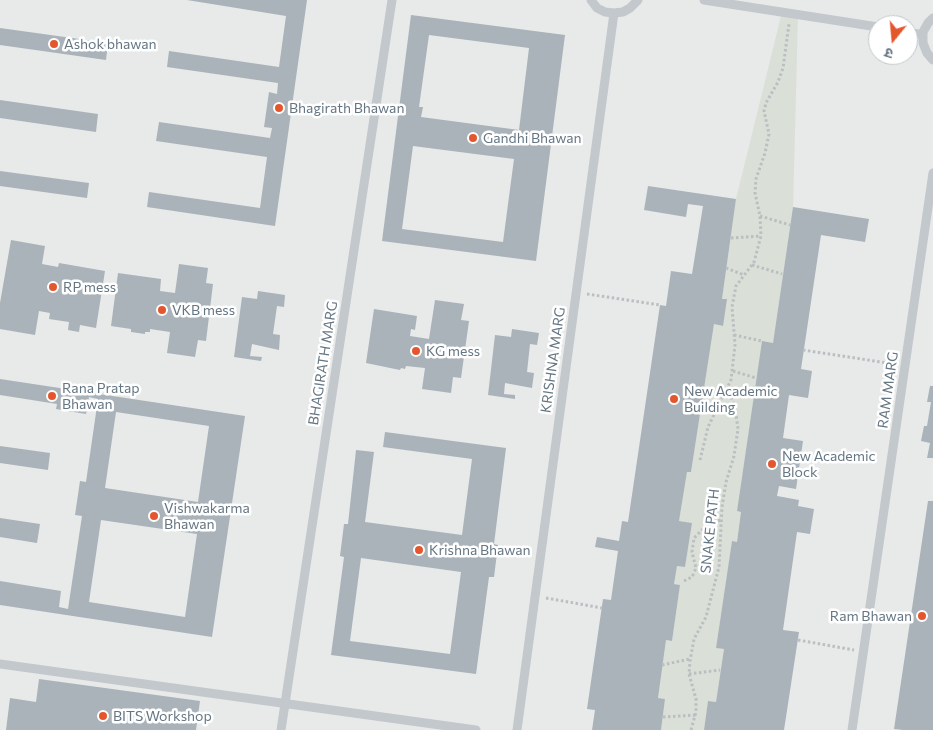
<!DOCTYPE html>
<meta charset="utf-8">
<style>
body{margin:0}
#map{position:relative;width:933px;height:730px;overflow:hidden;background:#fafaf8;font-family:Commissioner,"Noto Sans Devanagari",sans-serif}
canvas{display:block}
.north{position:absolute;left:868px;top:15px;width:50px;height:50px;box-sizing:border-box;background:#fff;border:1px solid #c1c8cd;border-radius:50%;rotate:197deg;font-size:14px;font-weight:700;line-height:20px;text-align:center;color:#657683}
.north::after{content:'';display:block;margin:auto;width:18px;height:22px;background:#e4572e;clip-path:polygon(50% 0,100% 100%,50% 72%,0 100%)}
</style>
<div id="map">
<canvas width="933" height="730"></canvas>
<div class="north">उ</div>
</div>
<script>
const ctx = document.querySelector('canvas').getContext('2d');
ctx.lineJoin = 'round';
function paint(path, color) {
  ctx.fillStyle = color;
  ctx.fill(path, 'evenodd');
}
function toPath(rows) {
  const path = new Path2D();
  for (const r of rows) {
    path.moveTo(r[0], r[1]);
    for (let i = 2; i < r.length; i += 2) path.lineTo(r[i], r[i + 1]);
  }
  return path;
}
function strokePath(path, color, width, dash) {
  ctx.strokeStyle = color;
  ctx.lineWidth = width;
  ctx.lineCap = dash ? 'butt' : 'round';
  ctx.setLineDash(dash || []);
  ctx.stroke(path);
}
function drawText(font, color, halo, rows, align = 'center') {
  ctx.font = font + ' Commissioner,sans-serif';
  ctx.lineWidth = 5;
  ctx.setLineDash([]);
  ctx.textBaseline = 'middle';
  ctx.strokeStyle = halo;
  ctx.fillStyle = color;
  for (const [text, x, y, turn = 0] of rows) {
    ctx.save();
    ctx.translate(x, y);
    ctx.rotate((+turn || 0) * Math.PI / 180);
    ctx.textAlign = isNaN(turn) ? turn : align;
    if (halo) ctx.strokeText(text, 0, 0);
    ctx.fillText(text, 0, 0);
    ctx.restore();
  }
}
const built = toPath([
 [0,0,933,0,933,730,0,730],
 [878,25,908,25,908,55,878,55]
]);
const green = toPath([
 [782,12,798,15,793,207,773,343,762,342,737,511,741,512,737,542,732,542,716,648,724,649,716,702,708,701,704,730,661,730,665,699,658,698,666,640,672,641,680,585,674,584,677,566,685,567,692,523,679,521,687,472,691,472,714,324,722,326,726,299,722,299,736,199]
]);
const building = toPath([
 [187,0,307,0,275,226,147,207,149,192,260,208,267,157,156,141,159,122,270,138,272,128,264,127,269,92,277,94,278,83,167,67,169,51,279,67,286,16],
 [411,15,565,35,536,261,382,241],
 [429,35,529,48,519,130,421,117,423,107,419,107],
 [413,146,514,159,503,242,402,229],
 [0,28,108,43,106,60,0,45],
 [0,100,98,114,96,132,0,118],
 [0,171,89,183,87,198,0,186],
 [648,186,736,199,722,299,727,299,723,326,714,324,691,472,687,472,679,521,692,523,685,567,677,566,674,584,680,585,672,641,666,640,658,698,665,699,661,730,592,730,595,710,587,709,603,599,611,600,618,551,595,547,597,537,619,541,622,521,628,522,660,305,666,306,671,271,692,274,703,206,688,204,686,217,644,210],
 [793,207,869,219,865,242,821,235,801,369,812,371,808,398,789,395,783,438,803,441,796,489,779,486,777,496,799,500,798,506,814,509,810,534,797,532,783,630,799,632,784,730,704,730,708,701,716,702,724,649,716,648,732,541,737,542,741,512,737,511,762,341,773,343],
 [11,240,45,246,42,264,58,267,59,263,105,271,96,328,80,325,79,332,68,330,69,322,49,319,50,313,39,311,35,335,0,329,0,303],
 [179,264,208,268,206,283,213,284,206,341,198,340,195,357,167,353,170,332,150,329,150,332,145,332,145,334,131,332,131,329,111,326,118,273,161,279,160,291,175,293],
 [258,291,285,295,284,307,277,306,273,334,280,335,279,350,252,344,250,356,262,357,261,361,234,357,242,297,257,299],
 [435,300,464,304,461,320,469,321,461,378,453,377,451,393,422,389,425,368,406,366,405,369,401,368,400,370,366,363,374,309,417,316,415,330,411,329,410,336,429,339],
 [512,329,539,333,537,345,530,344,527,372,534,373,532,388,505,383,504,394,515,395,515,399,488,395,495,335,511,337],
 [0,379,245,416,212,637,0,605,0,581,61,591,59,607,68,609,82,516,75,515,80,481,86,482,98,399,89,397,86,414,56,409,57,404,0,395],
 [116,412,209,426,198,502,105,488],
 [101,520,197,534,185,617,89,602],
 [930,386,933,386,933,458,927,458,930,443,921,441,924,426,927,426,931,402,927,402],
 [385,432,506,448,494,544,498,545,494,577,489,577,476,674,331,655,344,557,340,556,344,524,348,524,356,450,374,452,365,522,462,535,472,459,383,447],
 [361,558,461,572,450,654,350,641],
 [0,446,50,453,48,470,0,463],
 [928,501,933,501,933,730,903,730,894,729],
 [0,518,40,524,37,543,0,537],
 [39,679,200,701,196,730,6,730,10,698,36,702]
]);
const path = toPath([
 [760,216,790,225],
 [731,238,761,236],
 [752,265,782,274],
 [726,268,744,275],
 [587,294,660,305],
 [734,335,762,341],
 [803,350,894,364],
 [733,371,756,378],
 [700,460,708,427,731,380,735,345,732,307,736,286,754,262,761,236,760,216,755,193,756,179,765,153,769,134,764,111,766,103,778,82,783,68,789,24],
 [684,581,692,577,696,568,692,552,694,538,710,522,722,520],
 [546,598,602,608],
 [798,640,854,650],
 [662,665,690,659],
 [689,674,720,670],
 [663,717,696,715],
 [691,730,696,712,696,699,689,674,690,661,694,639,706,617,719,567,722,507,726,482,734,456,738,429,735,407,732,399,726,392]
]);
const service = toPath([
 [591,0,597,8,605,12,614,13,623,12,630,8,638,0],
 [704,0,878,27],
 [933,18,928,23,923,32,923,43,927,53,933,60],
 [908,32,923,35],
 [0,664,476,730],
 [281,730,392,0],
 [517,730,614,13],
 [852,730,933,173]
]);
const markers = [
 [54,44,5,"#e4572e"],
 [279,108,5,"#e4572e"],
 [473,138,5,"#e4572e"],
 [53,287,5,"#e4572e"],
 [162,310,5,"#e4572e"],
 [416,351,5,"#e4572e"],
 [52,396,5,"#e4572e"],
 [674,399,5,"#e4572e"],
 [772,464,5,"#e4572e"],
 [154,516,5,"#e4572e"],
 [419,550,5,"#e4572e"],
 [922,616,5,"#e4572e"],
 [103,716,5,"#e4572e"]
];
const poiNames = [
 ["Ashok bhawan",64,44],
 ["Bhagirath Bhawan",289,108],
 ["Gandhi Bhawan",483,138],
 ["RP mess",63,287],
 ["VKB mess",172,310],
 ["KG mess",426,351],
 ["Rana Pratap",62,388],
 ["Bhawan",62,404],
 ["New Academic",684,391],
 ["Building",684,407],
 ["New Academic",782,456],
 ["Block",782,472],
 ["Vishwakarma",164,508],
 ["Bhawan",164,524],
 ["Krishna Bhawan",429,550],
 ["Ram Bhawan",912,616,"right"],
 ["BITS Workshop",113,716]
];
const streetNames = [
 ["KRISHNA MARG",553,360,-82],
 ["BHAGIRATH MARG",323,363,-81],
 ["RAM MARG",888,390,-82],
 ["SNAKE PATH",710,531,-84]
];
paint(built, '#e8e9e9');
paint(green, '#dadfd7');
paint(building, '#aab3b9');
strokePath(path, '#bbbfc2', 3, [2.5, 2.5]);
strokePath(service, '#c3c8cc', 9);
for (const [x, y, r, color] of markers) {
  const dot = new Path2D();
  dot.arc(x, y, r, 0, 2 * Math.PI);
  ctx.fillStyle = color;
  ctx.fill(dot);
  strokePath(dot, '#fff', 2);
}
drawText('14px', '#657683', '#fff', poiNames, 'left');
drawText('14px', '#657683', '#fff', streetNames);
</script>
